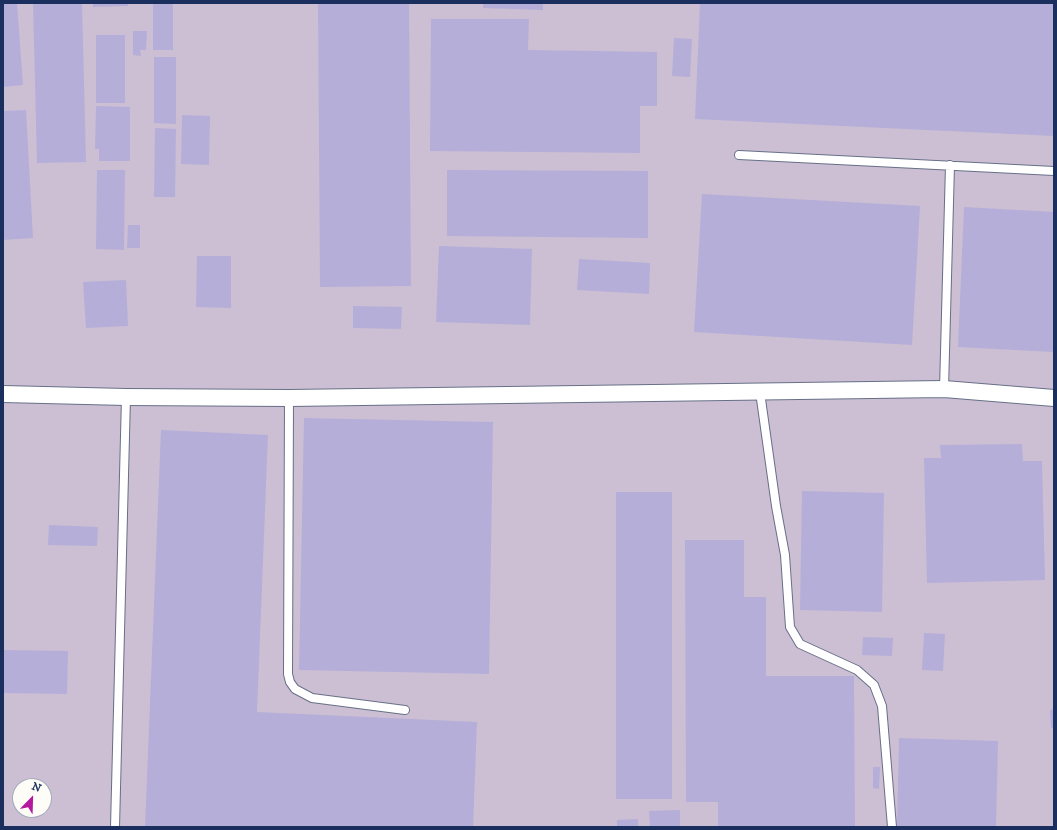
<!DOCTYPE html>
<style>
body{margin:0}
#map{position:relative;width:1057px;height:830px;overflow:hidden;background:#f3ead3;font-family:"IM FELL DW Pica",serif}
canvas{display:block}
.frame{position:absolute;inset:0;border:4px solid #1b2f5e;pointer-events:none}
.north{position:absolute;left:12px;top:778px;width:40px;height:40px;box-sizing:border-box;background:#fdfcf7;border:1px solid #a3aaba;border-radius:50%;rotate:23deg;font-size:11px;font-weight:700;line-height:16px;text-align:center;color:#1b2f5e}
.north::after{content:'';display:block;margin:auto;width:14px;height:18px;background:#b5179e;clip-path:polygon(50% 0,100% 100%,50% 72%,0 100%)}
</style>
<div id="map">
<canvas width="1057" height="830"></canvas>
<div class="frame"></div>
<div class="north">N</div>
</div>
<script>
const ctx = document.querySelector('canvas').getContext('2d');
ctx.lineJoin = 'round';
function paint(path, color) {
  ctx.fillStyle = color;
  ctx.fill(path, 'evenodd');
}
function toPath(rows) {
  const path = new Path2D();
  for (const r of rows) {
    path.moveTo(r[0], r[1]);
    for (let i = 2; i < r.length; i += 2) path.lineTo(r[i], r[i + 1]);
  }
  return path;
}
function strokePath(path, color, width, dash) {
  ctx.strokeStyle = color;
  ctx.lineWidth = width;
  ctx.lineCap = dash ? 'butt' : 'round';
  ctx.setLineDash(dash || []);
  ctx.stroke(path);
}
const industrial = toPath([
 [3,3,1054,3,1054,827,3,827],
 [20,786,44,786,44,810,20,810]
]);
const building = toPath([
 [3,3,17,3,23,85,3,87],
 [33,3,82,3,86,162,37,163],
 [93,3,128,3,128,6,93,7],
 [153,3,173,3,173,50,153,50],
 [318,3,409,3,411,286,320,287],
 [483,3,543,3,543,10,483,8],
 [700,3,1054,3,1054,136,695,119],
 [431,19,529,19,528,50,657,52,657,106,640,106,640,153,430,151],
 [133,31,147,31,146,50,140,50,141,56,133,55],
 [96,35,125,35,125,103,96,103],
 [674,38,692,39,690,77,672,76],
 [154,57,176,57,176,124,154,123],
 [96,106,130,107,130,161,99,161,99,149,95,149],
 [26,110,33,238,3,240,3,111],
 [182,115,210,116,209,165,181,164],
 [155,128,176,129,175,197,154,197],
 [97,170,125,170,124,250,96,249],
 [447,170,648,171,648,238,447,236],
 [702,194,920,206,912,345,694,332],
 [964,207,1054,212,1054,352,958,347],
 [128,225,140,225,140,248,127,248],
 [439,246,532,249,530,325,436,322],
 [197,256,231,256,231,308,196,307],
 [579,259,650,263,649,294,577,290],
 [126,280,128,326,86,328,83,282],
 [353,306,402,307,401,329,353,328],
 [304,418,493,422,489,674,299,670],
 [161,430,268,435,257,712,477,722,473,827,145,827],
 [1022,444,1023,461,1042,461,1045,580,927,583,924,458,941,458,940,445],
 [802,491,884,493,882,612,800,610],
 [616,492,672,492,672,799,616,799],
 [49,525,98,527,97,546,48,545],
 [685,540,744,540,744,597,766,597,766,676,854,676,855,827,718,827,718,802,686,802],
 [924,633,945,634,943,671,922,670],
 [863,637,893,638,892,656,862,655],
 [3,650,68,651,67,694,3,693],
 [1054,709,1054,728,1051,728,1050,710],
 [899,738,998,741,996,827,897,827],
 [873,767,880,767,879,789,873,788],
 [680,810,680,827,650,827,649,811],
 [638,819,638,827,617,827,617,820]
]);
const lane = toPath([
 [739,155,1054,171],
 [944,389,950,165],
 [760,392,776,506,785,555,790,627,800,644,857,670,874,685,882,706,892,827],
 [289,398,288,674,290,682,295,689,312,698,405,710],
 [115,827,126,397]
]);
const street = toPath([
 [3,394,126,397,289,398,944,389,1054,398]
]);
paint(industrial, '#ccbfd4');
paint(building, '#b5aed8');
strokePath(lane, '#677087', 10);
strokePath(street, '#677087', 18);
strokePath(lane, '#fff', 8);
strokePath(street, '#fff', 16);
</script>
